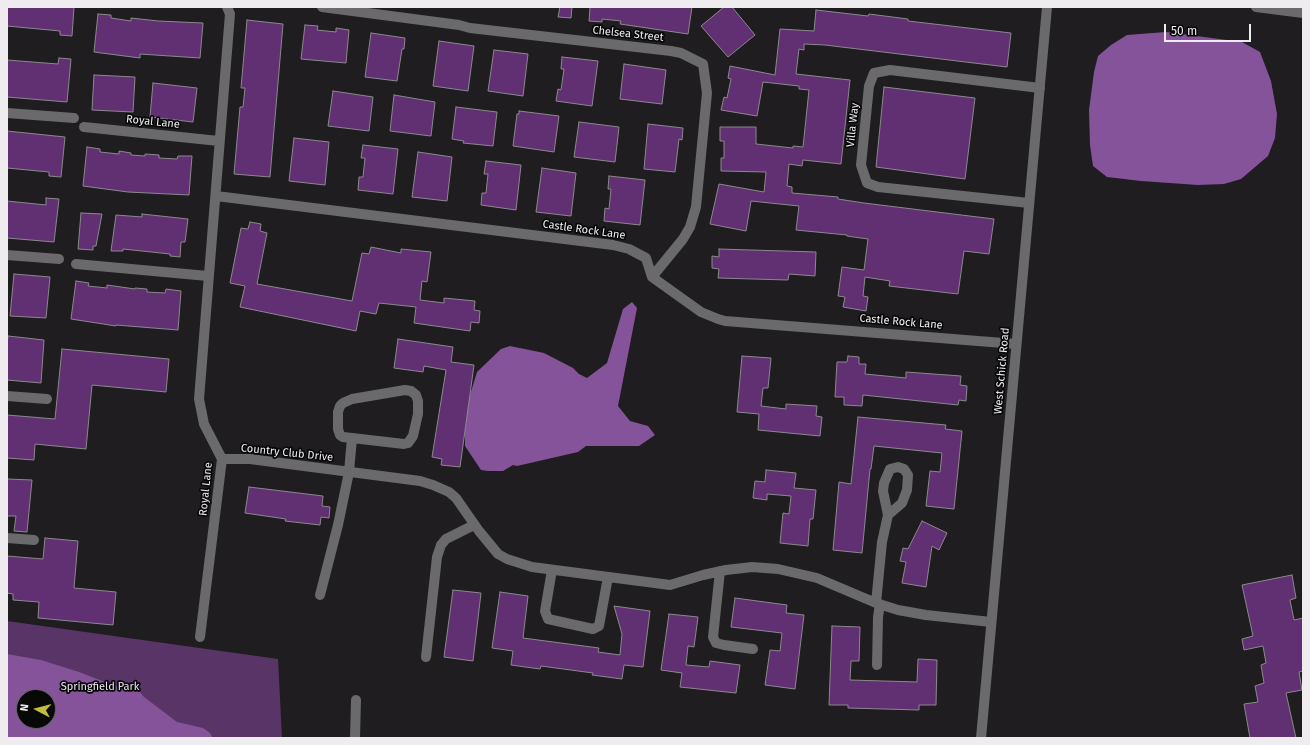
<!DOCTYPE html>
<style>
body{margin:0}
#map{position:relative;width:1310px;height:745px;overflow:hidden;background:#1f1d20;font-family:"Fira Sans",sans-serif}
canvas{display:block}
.frame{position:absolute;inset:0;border:8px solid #eeecee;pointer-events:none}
.north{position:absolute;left:16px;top:689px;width:40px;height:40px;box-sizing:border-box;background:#080809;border:1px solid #646365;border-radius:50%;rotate:277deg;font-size:11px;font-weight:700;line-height:16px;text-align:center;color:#eeecee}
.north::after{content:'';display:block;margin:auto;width:14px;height:18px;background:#c4bc3d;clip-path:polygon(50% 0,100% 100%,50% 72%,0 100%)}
.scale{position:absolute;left:1164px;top:24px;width:87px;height:18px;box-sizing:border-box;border:2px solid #eeecee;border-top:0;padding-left:5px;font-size:12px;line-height:14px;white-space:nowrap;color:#eeecee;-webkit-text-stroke:3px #080809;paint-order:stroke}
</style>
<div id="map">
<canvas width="1310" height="745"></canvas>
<div class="frame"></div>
<div class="north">N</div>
<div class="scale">50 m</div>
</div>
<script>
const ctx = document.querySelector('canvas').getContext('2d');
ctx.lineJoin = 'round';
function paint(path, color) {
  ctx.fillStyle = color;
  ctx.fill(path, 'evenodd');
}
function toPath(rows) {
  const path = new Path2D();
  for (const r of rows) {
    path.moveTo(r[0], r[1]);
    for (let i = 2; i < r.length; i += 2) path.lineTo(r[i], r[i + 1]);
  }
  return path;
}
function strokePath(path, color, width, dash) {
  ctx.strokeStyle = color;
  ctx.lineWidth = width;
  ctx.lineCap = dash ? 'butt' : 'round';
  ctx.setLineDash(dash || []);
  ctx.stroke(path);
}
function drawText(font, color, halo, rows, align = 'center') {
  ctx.font = font + ' "Fira Sans",sans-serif';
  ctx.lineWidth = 3.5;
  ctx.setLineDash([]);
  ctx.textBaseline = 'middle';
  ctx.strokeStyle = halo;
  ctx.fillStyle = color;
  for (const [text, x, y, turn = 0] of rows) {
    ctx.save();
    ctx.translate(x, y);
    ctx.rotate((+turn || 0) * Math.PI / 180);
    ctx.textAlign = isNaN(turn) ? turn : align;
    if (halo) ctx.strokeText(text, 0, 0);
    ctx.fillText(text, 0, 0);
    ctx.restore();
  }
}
const green = toPath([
 [7,621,278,659,282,738,7,738],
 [24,697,48,697,48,721,24,721]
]);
const water = toPath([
 [1166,32,1242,42,1260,52,1271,81,1277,114,1275,138,1268,156,1241,179,1224,184,1198,185,1141,181,1107,177,1093,166,1090,145,1089,110,1094,72,1098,56,1111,45,1127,35],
 [632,302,637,308,618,406,630,421,648,426,655,435,639,446,586,446,578,452,517,466,513,465,503,471,488,471,481,470,465,446,465,415,467,405,477,372,501,349,510,346,544,353,573,368,579,374,587,378,607,363,623,309],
 [7,654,41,660,79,672,115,686,134,688,139,691,144,697,177,722,203,728,210,733,213,738,7,738],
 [24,697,48,697,48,721,24,721]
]);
const building = toPath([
 [7,7,74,7,72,36,60,35,60,31,7,26,7,7],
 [560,7,572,7,571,18,558,17,560,7],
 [590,7,692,7,688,34,620,24,621,21,602,19,602,22,589,21,590,7],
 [724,7,732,7,755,35,728,57,701,26,724,7],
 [816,10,868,16,869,14,908,19,908,21,1011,33,1007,67,825,45,804,44,804,50,799,49,796,74,850,80,841,164,803,160,802,166,789,164,787,186,792,187,792,193,838,197,838,199,864,203,994,219,989,254,964,251,958,294,889,286,890,281,865,277,863,296,868,297,866,311,843,307,845,297,838,296,842,267,864,270,868,239,847,236,847,235,796,230,799,206,751,201,746,231,710,224,719,184,764,192,766,172,721,171,721,158,724,158,724,141,720,141,720,127,756,127,756,144,793,148,793,146,803,147,809,90,799,89,799,86,763,82,757,116,721,110,724,97,727,98,731,79,728,78,730,66,775,75,780,29,814,31,816,10],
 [98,14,111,15,111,18,131,21,131,18,158,21,203,23,200,58,140,54,140,58,94,52,98,14],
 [247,20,283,24,270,177,234,174,240,107,243,107,245,88,241,88,247,20],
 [305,25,318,26,317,30,336,32,336,28,349,30,346,63,301,59,305,25],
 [371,33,405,38,404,49,402,49,397,81,365,77,371,33],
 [439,41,474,46,468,91,433,86,439,41],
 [494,50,528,54,523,96,488,91,494,50],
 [562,57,598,61,592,106,556,101,558,89,561,90,564,69,561,69,562,57],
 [59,58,71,59,67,102,7,97,7,60,58,64,59,58],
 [624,64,666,70,662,104,620,99,624,64],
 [94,75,135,77,133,112,92,110,94,75],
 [153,83,197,88,193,122,150,117,153,83],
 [884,87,975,98,965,179,876,167,884,87],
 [333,91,373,97,369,131,328,126,333,91],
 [394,95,435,102,431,136,390,131,394,95],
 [456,107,497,112,493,146,463,143,464,141,452,139,456,107],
 [519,111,559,116,554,152,513,146,517,114,519,114,519,111],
 [579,122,619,127,615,162,574,157,579,122],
 [648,124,683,128,682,140,679,139,675,172,644,169,648,124],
 [7,131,65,137,61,177,49,176,49,172,7,168,7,131],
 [294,138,329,142,325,185,289,181,294,138],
 [363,145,398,149,393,194,358,190,359,177,363,177,365,158,361,158,363,145],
 [87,147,100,149,100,152,119,154,119,151,131,153,131,155,145,156,145,154,159,155,159,158,177,159,178,156,192,156,189,195,128,192,83,186,87,147],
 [418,152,452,157,447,201,412,197,418,152],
 [486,161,521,165,516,210,481,205,482,193,486,193,488,174,484,174,486,161],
 [542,168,576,173,571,216,536,212,542,168],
 [609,176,645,180,640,225,604,221,605,208,609,209,611,189,608,189,609,176],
 [46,198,59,199,54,242,7,238,7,201,46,205,46,198],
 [81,213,102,214,96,246,93,246,93,250,78,249,81,213],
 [142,214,188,219,185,242,181,242,180,257,170,256,170,254,123,249,123,251,111,251,116,215,142,217,142,214],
 [250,222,261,224,260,231,267,233,257,284,352,301,362,253,369,254,371,247,401,253,401,249,431,252,427,282,422,281,420,300,444,303,444,298,475,301,474,310,480,311,479,323,471,322,470,331,414,323,416,307,379,303,376,314,360,311,356,331,240,307,245,286,230,283,241,228,248,229,250,222],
 [719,249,816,252,815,276,789,274,788,280,718,278,719,269,712,268,712,256,719,257,719,249],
 [14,274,50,277,46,318,10,316,14,274],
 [76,281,89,283,88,286,107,288,107,285,135,289,135,288,147,289,147,292,165,293,166,289,181,291,178,330,116,325,116,326,71,319,76,281],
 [8,336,44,340,41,383,7,380,7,344,8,336],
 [398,339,453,347,451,362,474,365,460,467,441,465,442,459,432,457,446,370,424,366,423,372,394,368,398,339],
 [62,349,169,359,166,392,92,385,86,449,35,444,34,460,7,458,7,415,55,419,62,349],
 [742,356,771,358,768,388,763,388,761,406,786,409,786,404,817,406,816,416,822,417,820,436,758,430,759,414,737,412,742,356],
 [848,356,859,357,859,364,866,364,865,374,906,378,906,372,961,376,960,385,967,386,966,401,959,400,958,405,863,395,862,406,844,405,844,397,835,397,837,362,847,362,848,356],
 [858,417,946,425,945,429,962,431,954,509,926,506,930,471,940,472,942,453,874,446,871,469,870,469,862,553,833,550,839,482,851,484,858,417],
 [766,470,796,473,794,488,816,490,813,519,810,519,808,546,780,543,783,513,789,514,791,496,767,494,767,500,753,498,755,481,765,482,766,470],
 [7,479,32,480,27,532,14,531,16,516,7,516,7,479],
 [249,487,323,496,322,506,330,507,329,518,321,517,320,525,285,521,286,519,245,513,249,487],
 [922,521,947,533,939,550,932,546,926,587,902,583,906,562,900,561,903,548,908,549,922,521],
 [45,538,78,541,74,588,116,592,113,625,38,618,39,602,13,600,13,594,7,593,7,556,43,559,45,538],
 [1292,575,1296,598,1290,600,1294,620,1303,618,1303,671,1299,672,1302,690,1286,693,1296,738,1250,738,1244,704,1258,702,1255,686,1264,683,1261,665,1266,663,1263,646,1244,650,1242,639,1253,636,1242,585,1292,575],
 [453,590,481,593,473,661,444,657,453,590],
 [500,592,528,596,523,638,599,648,598,652,620,655,622,634,614,606,650,611,643,667,624,665,622,679,592,675,593,673,541,666,540,669,511,665,513,651,492,648,500,592],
 [735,598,787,605,786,613,804,615,795,689,765,685,770,650,780,651,782,633,731,627,735,598],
 [669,614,698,617,694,647,688,646,686,665,709,667,710,661,740,665,736,693,680,687,682,673,661,670,669,614],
 [832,626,860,627,859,661,851,661,850,680,917,682,918,659,937,660,936,705,919,705,919,710,848,708,848,705,829,705,832,626]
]);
const minor = toPath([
 [322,7,459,25,470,28,671,51,681,53,703,64,707,93,696,207,690,227,683,239,652,277],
 [1256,7,1303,13],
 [7,113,74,118],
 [84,127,219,141],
 [216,196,613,245,629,249,646,258,652,277,701,312,718,319,725,321,1016,344],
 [1029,203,878,187,867,183,861,165,869,86,874,73,890,70,1040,88],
 [7,255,59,259],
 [76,264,208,276],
 [7,396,47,399],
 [222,459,250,459,420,481,433,485,449,492,456,498,479,531,498,554,507,559,532,567,670,585,703,575,726,570,752,567,778,569,817,578,876,603,898,610,926,615,991,622],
 [7,538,34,540],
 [552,570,545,611,548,619,593,629,599,626,608,577],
 [720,571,713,637,716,643,724,645,753,649],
 [320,595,338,525,349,472,352,438,404,444,408,443,413,436,418,414,418,401,416,395,411,391,405,390,352,399,343,403,340,406,338,412,338,429,340,435,343,437,352,438],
 [876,603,882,542,888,515,883,491,884,483,890,469,898,467,904,469,908,475,907,490,902,503,888,515],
 [200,637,222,459,204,424,199,399,230,14,227,7],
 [426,657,437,557,441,545,446,539,474,525],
 [877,665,878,617,880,604],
 [355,738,356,700]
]);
const tertiary = toPath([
 [981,738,1047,7]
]);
const streetNames = [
 ["Chelsea Street",628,34,6],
 ["Royal Lane",153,122,6],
 ["Villa Way",853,125,-84],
 ["Castle Rock Lane",584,230,8],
 ["Castle Rock Lane",901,322,5],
 ["West Schick Road",1002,371,-85],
 ["Country Club Drive",287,453,6],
 ["Royal Lane",206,489,-84]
];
const parkNames = [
 ["Springfield Park",100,687]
];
paint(green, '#593467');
paint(water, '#85539a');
paint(building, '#613073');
strokePath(building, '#8b898c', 1);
strokePath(minor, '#6a696b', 10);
strokePath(tertiary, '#6a696b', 10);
drawText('11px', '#eeecee', '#080809', streetNames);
drawText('11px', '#ecdef2', '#080809', parkNames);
</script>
